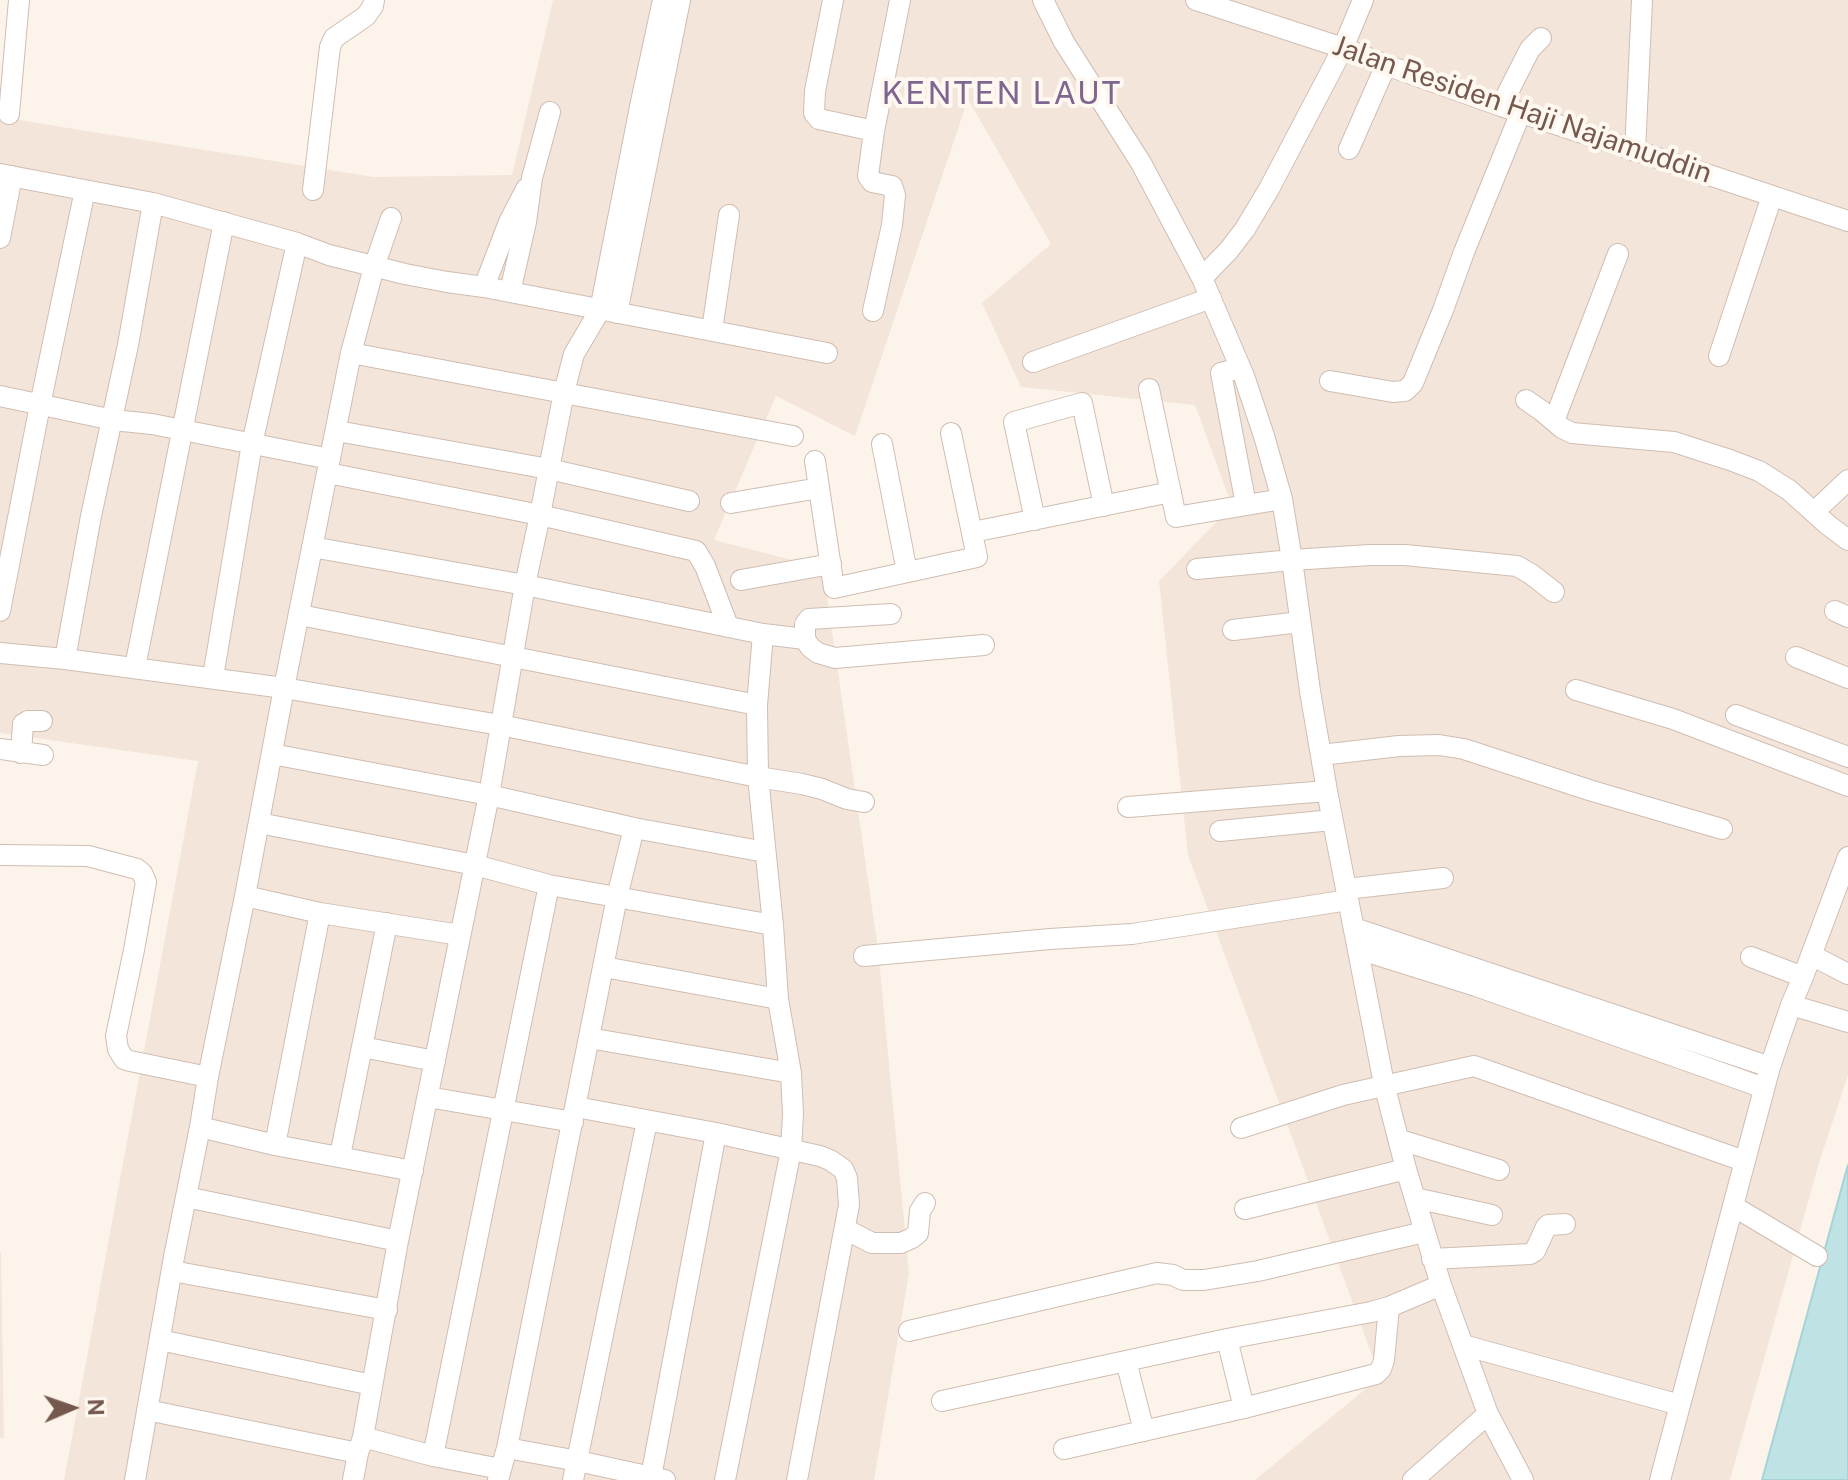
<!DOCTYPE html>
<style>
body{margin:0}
#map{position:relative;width:1848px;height:1480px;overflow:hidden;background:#fcf4ea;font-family:"Public Sans",sans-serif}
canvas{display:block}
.north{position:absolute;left:32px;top:1368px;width:80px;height:80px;-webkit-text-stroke:6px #fef8f1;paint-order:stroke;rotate:88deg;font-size:22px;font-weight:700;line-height:32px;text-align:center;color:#76594e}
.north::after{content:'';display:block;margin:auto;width:28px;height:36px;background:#76594e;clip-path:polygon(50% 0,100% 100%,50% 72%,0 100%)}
</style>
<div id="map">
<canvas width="1848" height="1480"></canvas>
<div class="north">N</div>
</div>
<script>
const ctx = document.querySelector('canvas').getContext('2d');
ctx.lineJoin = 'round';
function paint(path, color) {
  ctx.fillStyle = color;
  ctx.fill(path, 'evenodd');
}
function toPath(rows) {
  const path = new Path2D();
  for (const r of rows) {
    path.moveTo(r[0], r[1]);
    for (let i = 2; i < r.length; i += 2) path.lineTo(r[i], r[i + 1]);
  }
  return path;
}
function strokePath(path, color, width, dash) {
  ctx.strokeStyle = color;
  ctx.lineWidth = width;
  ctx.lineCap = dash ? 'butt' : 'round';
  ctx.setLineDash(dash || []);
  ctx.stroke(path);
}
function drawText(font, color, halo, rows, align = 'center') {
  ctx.font = font + ' "Public Sans",sans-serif';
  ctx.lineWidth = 8;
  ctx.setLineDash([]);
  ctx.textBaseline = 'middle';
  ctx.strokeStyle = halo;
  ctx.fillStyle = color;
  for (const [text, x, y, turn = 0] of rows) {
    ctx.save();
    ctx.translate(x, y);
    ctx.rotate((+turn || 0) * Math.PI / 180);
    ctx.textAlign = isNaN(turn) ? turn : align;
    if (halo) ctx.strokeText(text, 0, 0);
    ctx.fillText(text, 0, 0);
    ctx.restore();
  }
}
const residential = toPath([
 [553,0,1848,0,1848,1075,1819,1163,1730,1480,1255,1480,1380,1377,1188,855,1159,581,1232,506,1195,405,1021,387,982,303,1051,244,968,99,855,436,776,396,714,540,823,568,878,949,909,1273,874,1480,64,1480,198,761,0,733,0,117,373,177,512,175],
 [0,1252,1,1252,4,1438,0,1438]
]);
const water = toPath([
 [1848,1165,1848,1480,1762,1480,1847,1168,1848,1165]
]);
const minor = toPath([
 [833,0,815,91,814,113,819,119,874,131],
 [1043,0,1064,42,1141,163,1202,278,1244,376,1264,436,1282,499,1292,560,1310,691,1327,791,1384,1084,1406,1169,1441,1285,1488,1414,1523,1480],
 [1196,0,1343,48,1386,65,1501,106,1848,221],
 [1501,106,1530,49,1541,38],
 [9,114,19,0],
 [1349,149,1386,65],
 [1635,151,1642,0],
 [0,174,153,203,297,243,329,255,405,274,447,282,484,287,827,353],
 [313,190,330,47,334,38,366,16,373,6,374,0],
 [391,218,374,267,351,353,284,688,245,896,208,1077,200,1127,275,1145,413,1171],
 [0,238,12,176],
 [1202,278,1229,250,1245,229,1269,189,1343,48,1363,0],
 [484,287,509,222,526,189],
 [510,292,526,222,532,178,550,112],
 [873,311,892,225,895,195,892,186,872,182,868,176,874,131,900,0],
 [617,313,680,0],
 [712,330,729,215],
 [351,353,793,436],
 [1719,356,1772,196],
 [1033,362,1211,298],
 [1240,368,1221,373,1246,505],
 [1330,381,1393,392,1405,391,1413,383,1443,310,1464,252,1521,112],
 [1149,389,1176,517,1282,499],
 [0,396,113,420,152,424,330,459],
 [1526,400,1542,411,1562,428,1572,433,1674,442,1730,460,1759,471,1789,490,1828,525,1848,540],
 [1554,421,1618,254],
 [337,431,549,469,689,501],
 [882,444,907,572],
 [815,461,834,588,977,557,951,433],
 [328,473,540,515,696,551,705,566,728,626],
 [731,503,819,488],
 [1814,512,1848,480],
 [1035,520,1014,422,1082,403,1104,506],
 [973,532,1171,492],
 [312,547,525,585,763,634,805,639,810,647,818,653,835,658,984,645],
 [1197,569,1292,560,1370,555,1405,555,1517,566,1531,574,1554,592],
 [741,580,831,564],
 [0,611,40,405,85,190],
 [1835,611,1848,617],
 [300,615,757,705],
 [1233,630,1300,622],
 [805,639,805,624,809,619,891,614],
 [0,653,65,659,284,688,500,725,758,777,802,784,822,789,847,799,864,802],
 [1796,657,1848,678],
 [65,659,91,516,128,345,153,203],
 [135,667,224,222],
 [213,677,252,444,297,243],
 [1576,690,1673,719,1848,786],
 [1736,715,1848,757],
 [0,749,43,755],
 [21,753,23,724,28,721,42,721],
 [272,754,489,795,634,828,765,852],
 [1321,755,1399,746,1439,745,1464,749,1589,790,1722,829],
 [1128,807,1327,791],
 [259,823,475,865,549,885,773,925],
 [1220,831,1332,820],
 [0,855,88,856,137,869,142,873,146,882,134,950,116,1036,118,1049,124,1059,130,1061,208,1077],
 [1346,889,1443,878],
 [245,896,320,913,460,935],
 [1354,928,1770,1067],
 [1358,949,1476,986,1764,1088],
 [1811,955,1848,974],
 [864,956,1050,939,1132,934,1348,900],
 [1751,957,1803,977],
 [604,967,778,999],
 [1791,1005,1848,1022],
 [589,1038,791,1073],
 [362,1047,435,1061],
 [428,1097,573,1122],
 [576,1107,716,1133,820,1156,830,1160,843,1169,847,1178,849,1205,797,1480],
 [1241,1128,1343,1095,1474,1066,1744,1161],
 [1400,1140,1499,1170],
 [275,1145,320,913],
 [340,1156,387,923],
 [186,1197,398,1241],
 [1415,1198,1492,1215],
 [1733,1206,1817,1256],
 [1245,1209,1406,1169],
 [845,1229,872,1243,901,1243,912,1238,918,1233,920,1211,925,1203],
 [1432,1259,1530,1254,1535,1251,1546,1227,1548,1225,1565,1224],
 [172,1271,387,1310],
 [909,1331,1157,1273,1173,1275,1183,1280,1204,1280,1258,1271,1424,1232],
 [160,1340,372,1385],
 [1463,1345,1680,1405],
 [1126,1361,1144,1431],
 [942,1401,1227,1339,1371,1312,1389,1307,1441,1285],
 [1244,1408,1376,1374,1381,1369,1384,1360,1389,1307],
 [147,1410,358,1453],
 [363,1437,433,1456,501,1469],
 [507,1448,578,1461,665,1480],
 [1064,1449,1244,1408,1227,1339],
 [433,1456,549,885],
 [651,1477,716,1133],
 [135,1480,174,1257,200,1127],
 [353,1480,358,1453,363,1437,398,1241,489,795,525,585,540,515,564,392,574,354,600,310,641,102,663,0],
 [498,1480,507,1448,617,897,634,828],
 [573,1480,647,1121],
 [725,1480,791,1150,793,1114,791,1073,778,999,773,925,758,777,757,705,763,634],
 [1413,1480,1488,1414],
 [1660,1480,1770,1067,1791,1005,1803,977,1848,857]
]);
const streetNames = [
 ["Jalan Residen Haji Najamuddin",1522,110,19]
];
const quarterNames = [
 ["KENTEN LAUT",1002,94]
];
paint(residential, '#f3e5d9');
paint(water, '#bfe3e5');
strokePath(water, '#a5d3d7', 2);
strokePath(minor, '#d0bdb2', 22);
strokePath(minor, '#fff', 20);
drawText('28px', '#76594e', '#fef8f1', streetNames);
ctx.letterSpacing = '2px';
drawText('32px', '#7f6691', '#fef8f1', quarterNames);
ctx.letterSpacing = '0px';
</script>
